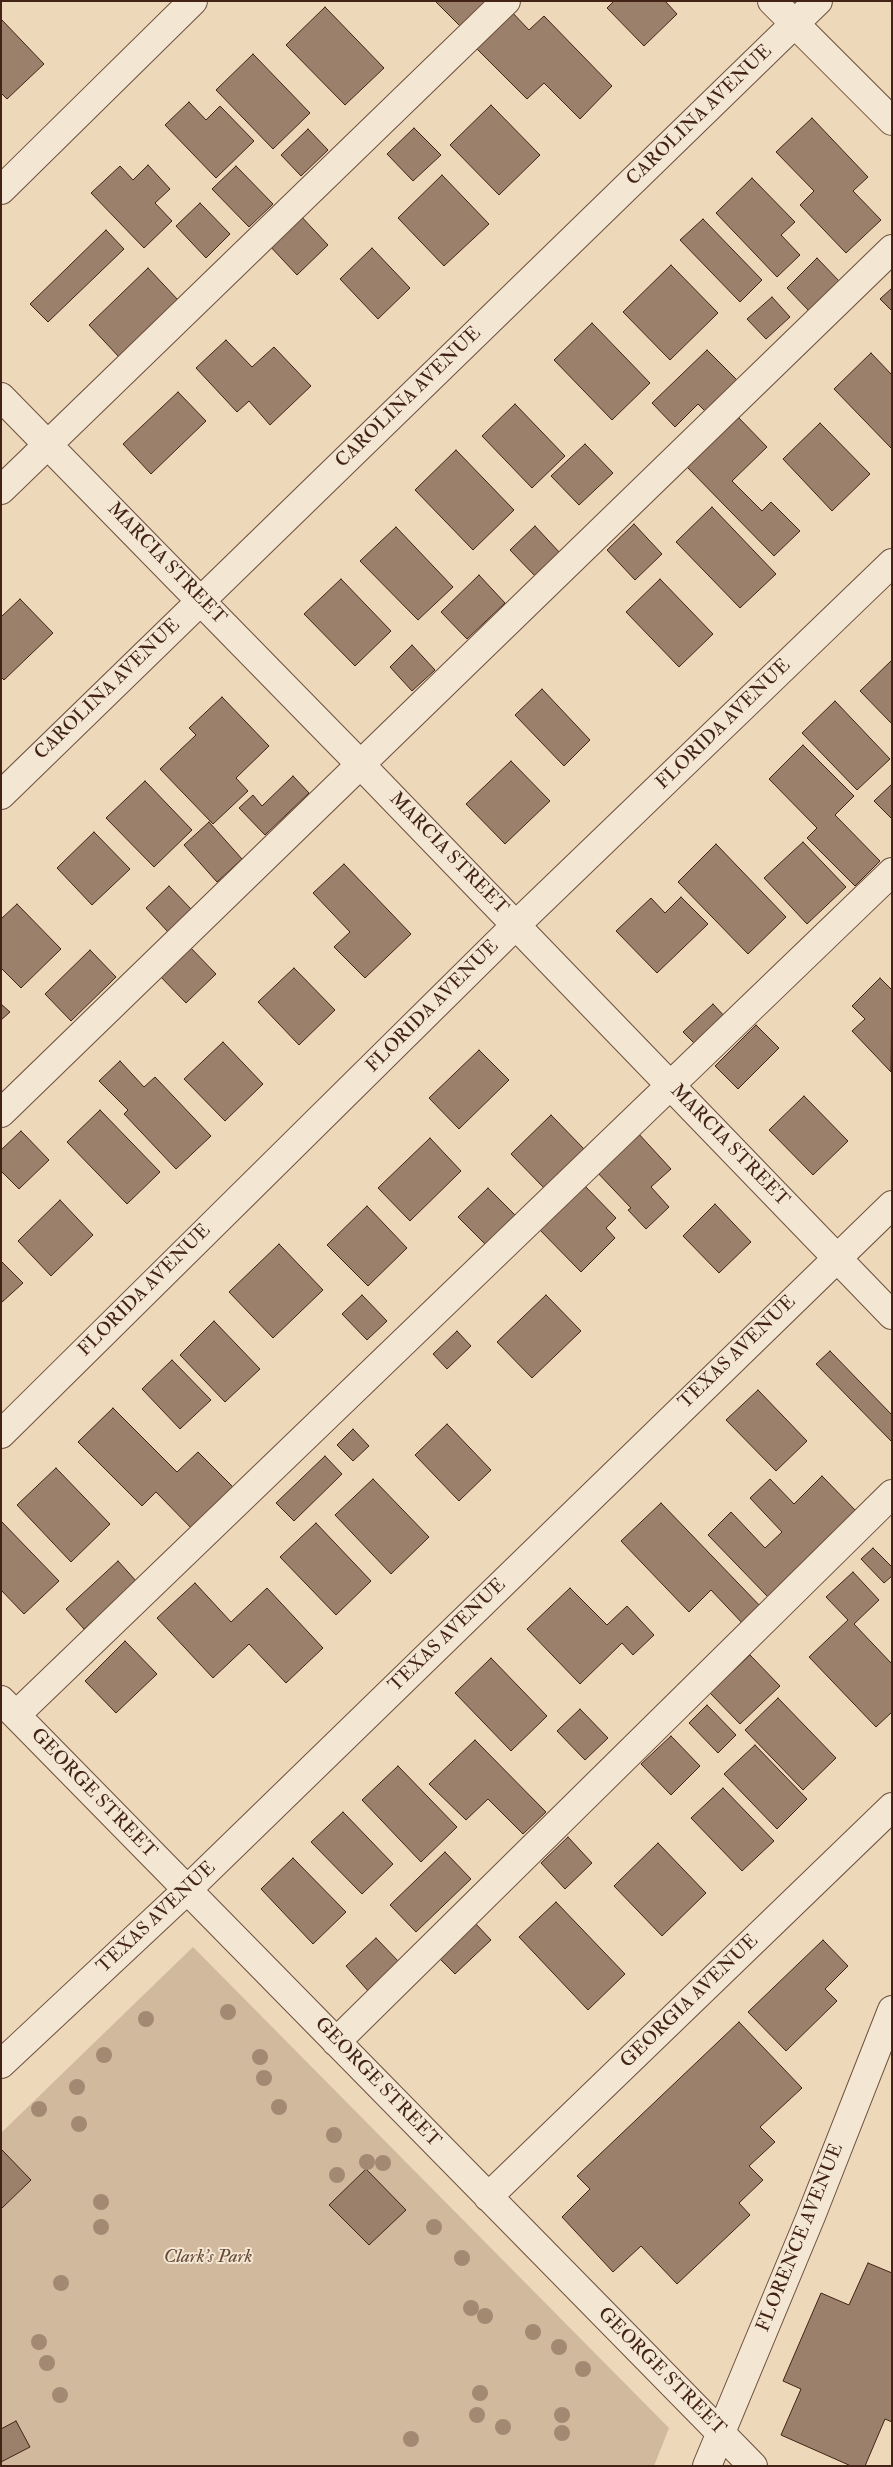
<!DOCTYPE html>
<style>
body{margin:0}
#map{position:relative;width:893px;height:2467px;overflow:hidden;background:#edd8b9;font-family:"IM FELL Double Pica",serif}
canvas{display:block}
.frame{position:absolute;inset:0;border:2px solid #422316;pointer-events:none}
</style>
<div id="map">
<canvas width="893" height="2467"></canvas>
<div class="frame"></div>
</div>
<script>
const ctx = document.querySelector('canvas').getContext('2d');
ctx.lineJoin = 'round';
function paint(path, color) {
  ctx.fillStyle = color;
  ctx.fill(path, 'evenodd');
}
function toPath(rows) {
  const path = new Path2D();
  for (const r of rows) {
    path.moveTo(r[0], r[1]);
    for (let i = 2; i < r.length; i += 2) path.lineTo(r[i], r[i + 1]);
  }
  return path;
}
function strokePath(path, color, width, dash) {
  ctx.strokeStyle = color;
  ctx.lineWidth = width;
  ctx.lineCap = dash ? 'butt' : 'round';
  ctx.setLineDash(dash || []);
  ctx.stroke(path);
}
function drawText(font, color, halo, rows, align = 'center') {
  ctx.font = font + ' "IM FELL Double Pica",serif';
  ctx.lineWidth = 4;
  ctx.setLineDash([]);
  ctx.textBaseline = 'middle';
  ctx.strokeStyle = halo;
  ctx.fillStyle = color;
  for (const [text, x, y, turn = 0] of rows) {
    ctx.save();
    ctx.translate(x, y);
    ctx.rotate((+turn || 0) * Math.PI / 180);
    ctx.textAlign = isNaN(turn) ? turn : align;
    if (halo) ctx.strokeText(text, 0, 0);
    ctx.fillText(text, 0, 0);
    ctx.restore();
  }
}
const green = toPath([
 [193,1947,669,2428,654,2466,1,2466,1,2133]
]);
const building = toPath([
 [435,1,488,1,461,27,435,1],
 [614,1,665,1,677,14,644,46,607,8,614,1],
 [325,7,384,68,345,105,286,45,325,7],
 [508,8,529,30,544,16,612,86,580,119,544,83,527,99,472,44,508,8],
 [1,19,44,64,7,99,1,93,1,19],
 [253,54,310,113,273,149,216,90,253,54],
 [189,102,206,120,220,106,254,141,216,178,165,125,189,102],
 [491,105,540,155,499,195,450,145,491,105],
 [812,118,868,177,853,191,881,220,846,253,800,205,814,191,776,152,812,118],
 [414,128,441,155,413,181,387,154,414,128],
 [308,129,328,150,301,176,281,155,308,129],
 [148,165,170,189,155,203,172,221,144,248,91,193,120,166,133,180,148,165],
 [236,166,273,204,249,227,212,189,236,166],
 [442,175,489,224,444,266,398,218,442,175],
 [752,178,795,222,781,235,800,255,777,277,716,213,752,178],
 [200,203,230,234,206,258,176,226,200,203],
 [298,213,328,245,297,275,267,243,298,213],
 [703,219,762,280,740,302,680,240,703,219],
 [106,230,124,249,48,322,30,304,106,230],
 [372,248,410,288,378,319,340,279,372,248],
 [817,258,840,282,810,312,787,288,817,258],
 [671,265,718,313,670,360,623,312,671,265],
 [148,268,178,300,119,357,89,325,148,268],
 [892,288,892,311,880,299,892,288],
 [772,297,790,317,766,339,747,319,772,297],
 [592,323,650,383,612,420,554,360,592,323],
 [226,340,252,367,274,347,311,386,270,425,249,401,237,412,196,368,226,340],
 [707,350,737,380,705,411,698,404,675,427,652,403,707,350],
 [871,353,892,375,892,449,834,389,871,353],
 [178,392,206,421,151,474,123,444,178,392],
 [515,404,565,456,532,488,482,436,515,404],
 [737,416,767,447,732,481,762,511,771,502,800,531,774,556,686,466,737,416],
 [820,423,870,474,832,511,783,459,820,423],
 [585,444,613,473,579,505,551,476,585,444],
 [456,450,514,510,473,550,415,490,456,450],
 [712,507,776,574,740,608,676,542,712,507],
 [634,524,662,554,635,580,607,550,634,524],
 [535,526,560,553,536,577,510,550,535,526],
 [396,527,453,587,418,620,360,561,396,527],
 [479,575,505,603,467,639,441,612,479,575],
 [341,579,391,631,355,666,304,614,341,579],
 [660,579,713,634,679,667,626,612,660,579],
 [20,599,53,633,4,680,1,677,1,617,20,599],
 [412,645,435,670,412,691,390,667,412,645],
 [892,660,892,724,860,691,892,660],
 [542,689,590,740,564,766,515,715,542,689],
 [222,697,269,746,236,778,248,791,213,824,160,769,196,735,189,728,222,697],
 [835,701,890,759,857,790,802,733,835,701],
 [803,745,854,796,835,815,880,861,855,886,807,838,817,828,769,779,803,745],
 [511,761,550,801,505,844,466,804,511,761],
 [293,776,309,793,265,835,239,808,253,795,262,806,293,776],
 [145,781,192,830,154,867,106,818,145,781],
 [892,784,892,819,874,801,892,784],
 [209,822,242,859,217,882,184,845,209,822],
 [94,832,130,869,92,905,57,868,94,832],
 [803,842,846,887,807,924,764,878,803,842],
 [716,844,786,917,748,954,678,882,716,844],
 [344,864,411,934,365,978,334,947,350,932,313,893,344,864],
 [169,886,191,909,168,932,146,908,169,886],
 [681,897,708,924,657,973,616,931,651,898,665,913,681,897],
 [17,904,61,949,21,988,1,968,1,919,17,904],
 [188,945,216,974,186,1003,158,974,188,945],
 [90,950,116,977,71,1021,45,994,90,950],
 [294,968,335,1010,299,1045,258,1002,294,968],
 [880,978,892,990,891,1072,852,1031,865,1019,852,1006,880,978],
 [1,1004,10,1012,1,1020,1,1004],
 [713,1004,727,1019,698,1047,683,1032,713,1004],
 [756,1025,779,1048,738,1089,715,1066,756,1025],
 [223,1042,263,1084,225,1121,184,1079,223,1042],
 [479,1050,509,1080,459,1129,429,1098,479,1050],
 [120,1061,144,1087,155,1077,211,1136,176,1169,124,1114,128,1110,99,1081,120,1061],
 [804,1096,848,1141,813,1175,769,1130,804,1096],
 [100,1110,160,1172,127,1204,67,1142,100,1110],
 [551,1115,585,1150,545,1189,511,1154,551,1115],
 [21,1131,49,1160,19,1189,1,1171,1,1150,21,1131],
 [637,1132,671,1169,651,1187,669,1207,646,1229,628,1210,631,1208,595,1170,637,1132],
 [430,1138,461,1171,410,1221,378,1188,430,1138],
 [583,1184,616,1218,606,1228,615,1238,581,1272,538,1228,583,1184],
 [488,1188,517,1217,487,1246,458,1217,488,1188],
 [60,1200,93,1235,51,1276,18,1241,60,1200],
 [715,1204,751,1242,719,1273,683,1236,715,1204],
 [367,1206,407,1248,368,1286,327,1245,367,1206],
 [279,1244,323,1290,273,1338,229,1292,279,1244],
 [1,1261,23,1283,1,1303,1,1261],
 [362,1295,387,1321,367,1340,342,1314,362,1295],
 [546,1295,581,1331,532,1378,497,1342,546,1295],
 [214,1321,260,1369,225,1402,180,1355,214,1321],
 [457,1331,471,1346,447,1369,433,1354,457,1331],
 [830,1351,892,1415,892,1442,816,1364,830,1351],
 [172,1360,211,1400,180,1429,142,1389,172,1360],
 [758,1390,807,1441,776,1471,726,1420,758,1390],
 [113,1408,177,1472,198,1452,239,1493,197,1534,156,1492,142,1506,78,1442,113,1408],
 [447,1424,491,1470,459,1501,415,1455,447,1424],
 [353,1429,369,1446,353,1461,337,1445,353,1429],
 [325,1456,342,1474,294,1521,276,1503,325,1456],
 [56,1468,110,1524,71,1562,17,1505,56,1468],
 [822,1476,857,1512,768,1597,708,1535,731,1512,765,1548,782,1532,750,1498,770,1479,794,1504,822,1476],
 [373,1479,429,1537,391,1574,335,1515,373,1479],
 [661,1503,763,1609,745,1626,711,1590,689,1612,621,1541,661,1503],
 [1,1521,59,1581,24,1614,1,1590,1,1521],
 [316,1523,371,1581,336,1615,280,1557,316,1523],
 [873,1548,892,1567,892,1576,884,1583,861,1559,873,1548],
 [118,1561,137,1582,84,1629,66,1609,118,1561],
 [853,1572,879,1600,854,1624,892,1664,892,1712,876,1727,809,1657,848,1620,826,1597,853,1572],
 [195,1583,231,1622,267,1588,323,1648,286,1683,249,1644,213,1678,157,1618,195,1583],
 [570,1588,607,1625,627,1606,654,1635,633,1655,622,1643,580,1684,527,1629,570,1588],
 [125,1641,157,1674,116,1713,85,1681,125,1641],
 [750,1655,780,1686,740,1724,710,1693,750,1655],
 [491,1658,547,1716,511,1751,455,1693,491,1658],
 [778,1698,836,1758,803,1790,745,1730,778,1698],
 [707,1705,736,1735,718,1753,689,1723,707,1705],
 [580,1709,608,1738,585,1760,557,1731,580,1709],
 [671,1736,700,1766,671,1795,641,1764,671,1736],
 [475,1740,546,1812,523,1834,488,1799,466,1820,429,1784,475,1740],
 [755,1745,807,1799,777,1829,724,1774,755,1745],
 [398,1766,457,1827,421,1862,362,1800,398,1766],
 [723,1788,774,1841,742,1871,691,1818,723,1788],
 [343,1812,393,1864,362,1894,311,1842,343,1812],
 [568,1837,592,1863,565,1889,541,1863,568,1837],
 [658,1843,706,1893,662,1936,614,1886,658,1843],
 [445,1852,471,1879,416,1932,390,1905,445,1852],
 [293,1858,346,1912,313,1944,261,1889,293,1858],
 [556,1902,625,1974,588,2010,519,1937,556,1902],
 [475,1923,491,1940,455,1974,439,1958,475,1923],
 [376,1938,400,1963,369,1992,346,1966,376,1938],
 [823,1940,848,1966,825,1989,837,2001,786,2051,748,2012,823,1940],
 [739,2022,802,2088,760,2127,775,2142,749,2166,763,2180,739,2203,750,2215,677,2284,641,2246,613,2272,562,2217,590,2189,577,2176,739,2022],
 [1,2149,31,2180,1,2209,1,2149],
 [366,2169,406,2210,369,2245,329,2205,366,2169],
 [868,2263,892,2273,892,2422,885,2419,865,2466,851,2466,781,2435,801,2389,783,2381,821,2293,849,2305,868,2263],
 [16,2421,30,2447,1,2462,1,2429,16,2421]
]);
const minor = toPath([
 [772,1,892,121],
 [1,190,193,1],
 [1,397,361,765,892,1315],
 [1,490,506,1],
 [1,795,818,1],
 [1,1113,892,249],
 [1,1434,516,925,892,563],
 [1,1700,753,2466],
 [16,1715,892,872],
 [336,2042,892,1494],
 [1,2064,187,1890,892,1205],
 [488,2197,892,1807],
 [707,2466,811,2216,892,2010]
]);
const trees = [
 [228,2012],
 [146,2019],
 [104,2055],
 [260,2057],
 [264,2078],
 [77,2087],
 [279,2107],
 [39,2109],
 [79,2124],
 [334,2135],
 [367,2162],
 [383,2163],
 [337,2175],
 [101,2202],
 [101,2227],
 [434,2227],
 [462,2258],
 [61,2283],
 [471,2308],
 [485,2316],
 [533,2332],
 [39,2342],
 [559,2347],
 [47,2363],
 [583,2369],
 [480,2393],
 [60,2395],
 [477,2415],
 [562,2415],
 [503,2427],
 [562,2433],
 [411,2439]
];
const streetNames = [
 ["CAROLINA AVENUE",700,116,-44],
 ["CAROLINA AVENUE",409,398,-44],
 ["MARCIA STREET",166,564,46],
 ["CAROLINA AVENUE",108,690,-44],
 ["FLORIDA AVENUE",724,725,-44],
 ["MARCIA STREET",448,854,46],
 ["FLORIDA AVENUE",433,1007,-45],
 ["MARCIA STREET",729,1146,46],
 ["FLORIDA AVENUE",145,1291,-45],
 ["TEXAS AVENUE",738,1353,-44],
 ["TEXAS AVENUE",448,1636,-44],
 ["GEORGE STREET",93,1794,46],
 ["TEXAS AVENUE",157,1918,-43],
 ["GEORGIA AVENUE",690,2002,-44],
 ["GEORGE STREET",377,2083,46],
 ["FLORENCE AVENUE",801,2238,-68],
 ["GEORGE STREET",661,2372,45]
];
const parkNames = [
 ["Clark's Park",208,2258]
];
paint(green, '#d0b99d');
paint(building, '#9b816b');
strokePath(building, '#422316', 1);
strokePath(minor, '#6d503f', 30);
strokePath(minor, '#f3e6d2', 28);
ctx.fillStyle = '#a38972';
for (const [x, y] of trees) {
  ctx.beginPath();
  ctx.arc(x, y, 8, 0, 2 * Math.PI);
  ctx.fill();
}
drawText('19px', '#422316', '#f3e6d2', streetNames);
drawText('italic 19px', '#664838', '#f3e6d2', parkNames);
</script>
